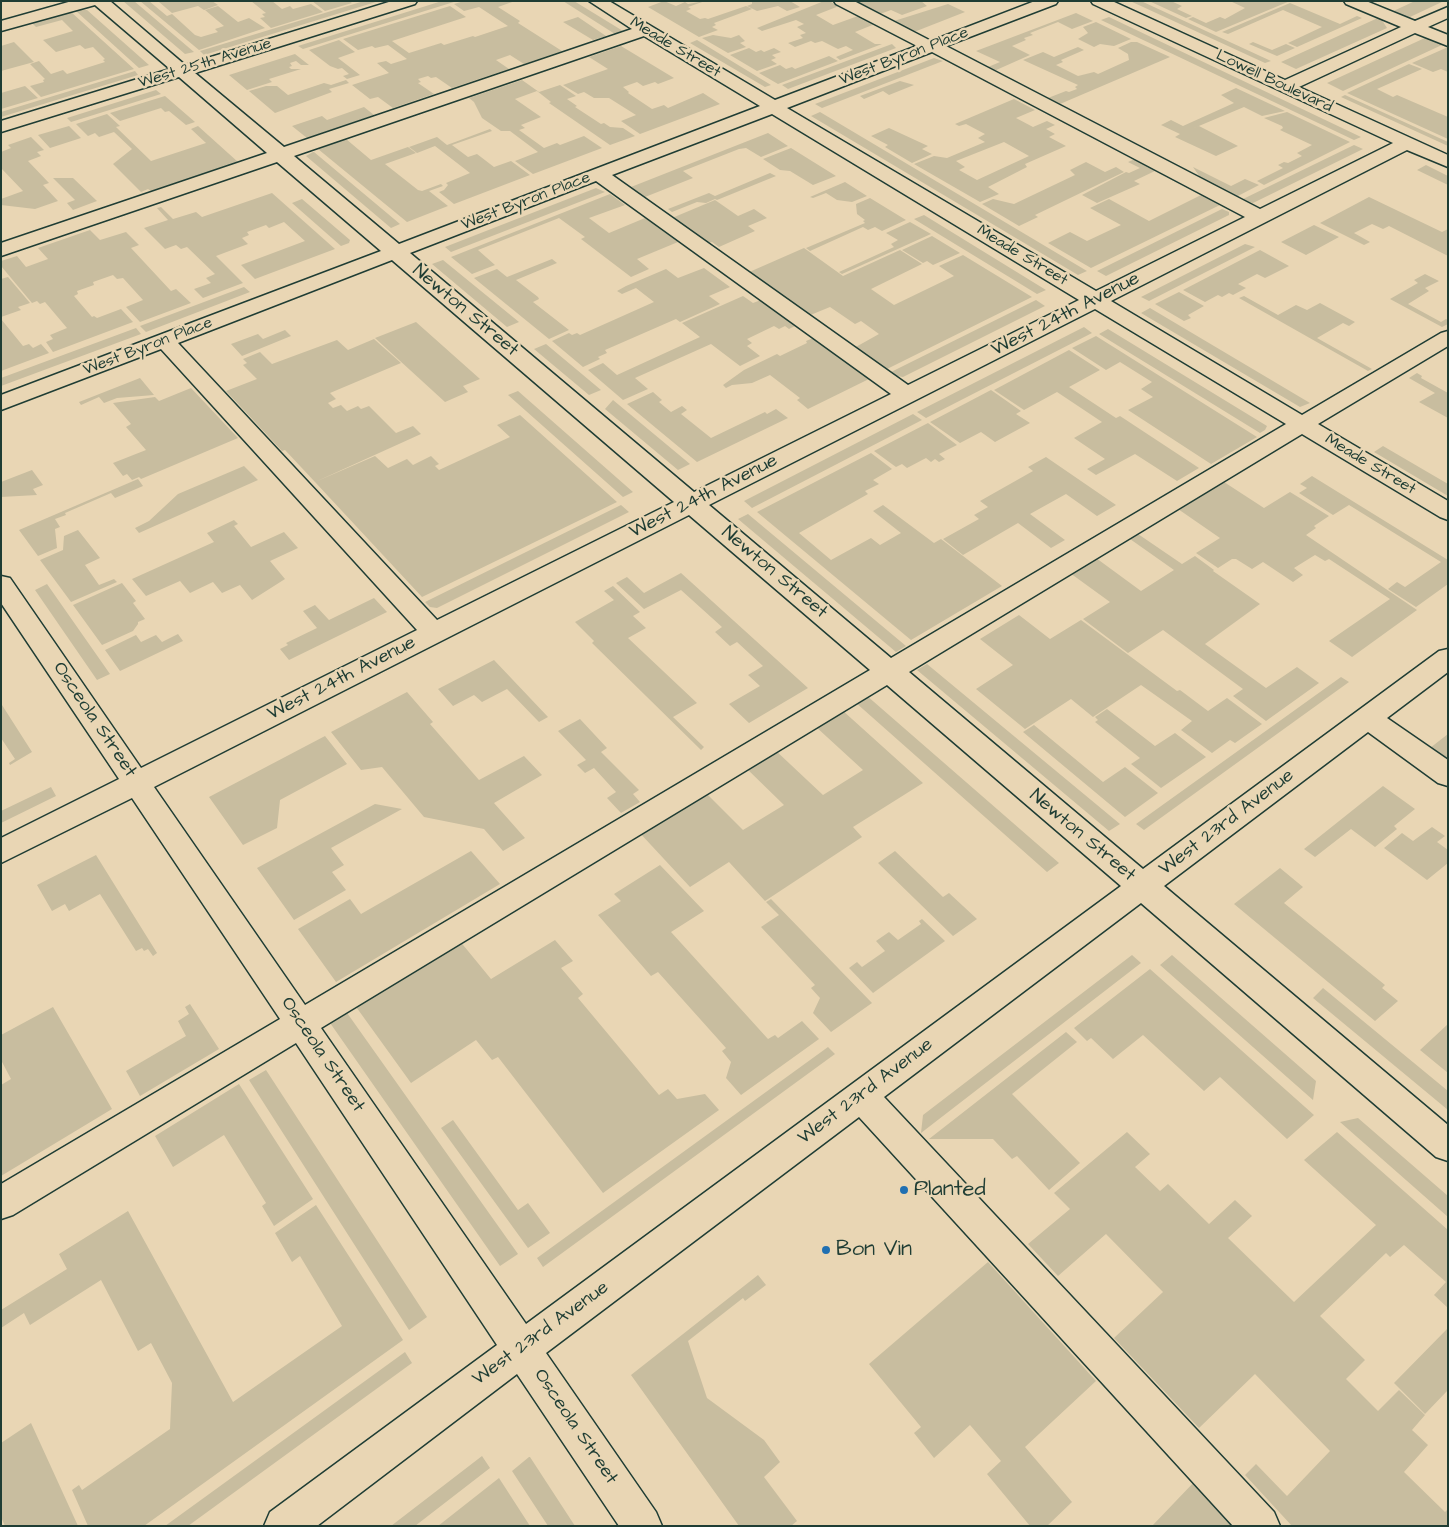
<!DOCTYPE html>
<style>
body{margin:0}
#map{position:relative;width:1449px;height:1527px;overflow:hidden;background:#e9d6b4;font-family:"Architects Daughter",sans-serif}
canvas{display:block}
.frame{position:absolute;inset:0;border:2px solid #1f3d34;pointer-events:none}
</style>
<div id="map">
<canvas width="1449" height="1527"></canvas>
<div class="frame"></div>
</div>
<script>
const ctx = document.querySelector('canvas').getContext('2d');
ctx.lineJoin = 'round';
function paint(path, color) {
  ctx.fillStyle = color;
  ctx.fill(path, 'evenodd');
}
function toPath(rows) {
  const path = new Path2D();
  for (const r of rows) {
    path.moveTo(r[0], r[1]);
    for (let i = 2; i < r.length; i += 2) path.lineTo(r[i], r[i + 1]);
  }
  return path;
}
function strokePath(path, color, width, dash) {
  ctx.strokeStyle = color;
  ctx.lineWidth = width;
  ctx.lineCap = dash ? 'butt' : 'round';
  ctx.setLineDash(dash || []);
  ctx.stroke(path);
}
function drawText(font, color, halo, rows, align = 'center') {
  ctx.font = font + ' "Architects Daughter",sans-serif';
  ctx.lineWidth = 5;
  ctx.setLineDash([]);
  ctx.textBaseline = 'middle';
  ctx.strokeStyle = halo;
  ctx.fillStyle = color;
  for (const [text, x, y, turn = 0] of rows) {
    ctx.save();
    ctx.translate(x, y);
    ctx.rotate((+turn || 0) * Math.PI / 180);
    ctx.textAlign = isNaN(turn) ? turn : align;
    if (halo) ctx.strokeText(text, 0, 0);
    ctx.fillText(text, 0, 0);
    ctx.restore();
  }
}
const green = toPath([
 [123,1,134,1,194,52,185,54],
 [140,1,149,1,167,16,172,14,195,35,201,37,218,32,215,29,224,26,205,10,218,6,238,22,249,18,265,28,199,50],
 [163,1,212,1,218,5,204,10,198,6,172,13,159,2],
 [251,1,272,1,282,9,290,6,293,9,311,4,323,12,271,28,260,18,265,17,262,14,266,13],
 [312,1,349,1,352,3,325,11],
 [364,1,379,1,204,55,200,51],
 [442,1,457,1,303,49,298,46],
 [464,1,515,1,498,7,520,21,518,23,562,51,524,64,510,55,496,60,509,69,452,88,436,77,431,78,428,76,418,79,421,82,418,83,434,94,393,108,378,97,370,99,352,85,389,73,377,63,386,61,391,64,407,59,388,45,375,48,372,46,358,50,343,39,450,6,466,17,392,41,409,53,441,43,444,45,473,36,475,37,508,26,479,7,464,11,454,4],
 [563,1,574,1,623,31,615,34],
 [664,1,676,6,685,2,688,4,705,1,688,7,691,9,686,11,700,19,705,18,708,19,746,6,752,9,714,23,716,25,712,27,718,30,699,37,648,7],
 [752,1,790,1,800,7,787,11,778,6,757,11,747,6,752,4],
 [824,1,829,1,839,6,816,15,833,25,858,16,875,24,855,32,875,44,882,44,840,60,836,57,853,50,846,46,838,49,822,41,815,43,811,41,795,47,788,43,803,38,800,35,806,33,797,27,804,24,796,20,762,31,757,28],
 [856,1,921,1,927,6,902,15,891,10,880,14],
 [1130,1,1141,1,1271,61,1265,63],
 [1149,1,1171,1,1182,6,1177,9,1192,16,1186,18],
 [1230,1,1290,1,1216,32,1188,19,1193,17,1206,23,1220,17,1225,19,1245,8],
 [1415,1,1444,1,1410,17,1393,16,1387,14],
 [1290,3,1340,24,1357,16,1362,18,1297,47,1288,43,1322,27,1283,10,1228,34,1222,32],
 [948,4,965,12,914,32,894,21],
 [81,10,87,10,149,65,139,68,76,11],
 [71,12,134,69,41,97,30,86,44,82,43,80,45,79,30,64,39,61,51,74,63,70,67,74,105,62,103,60,105,59,93,47,85,49,80,45,56,52,43,40,73,31,62,20,36,27,32,23],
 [1076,13,1093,21,1072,29,1058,22,1030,33,1033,35,1024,38,1026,40,1012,46,1030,55,994,71,988,67,1000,62,976,51],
 [578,17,606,36,607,36,593,40,563,22],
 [1109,17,1361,137,1354,140,1101,20],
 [1380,17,1387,28,1296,69,1281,62],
 [1096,22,1131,39,1114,46,1100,44,1094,47,1078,39,1088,33,1083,27],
 [713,35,731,38,739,35,745,41,740,43,746,47,728,53,702,38],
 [1427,37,1444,44,1343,91,1327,83],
 [339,40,355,52,338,58,360,75,347,79,343,76,349,74,342,68,338,69,330,66,309,50],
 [697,40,771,85,765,87,690,43],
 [14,42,34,62,1,71,1,46],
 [1131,42,1137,42,1170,57,1060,104,1048,98,1066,91,1069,92,1077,89,1075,87,1078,85,1023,60,1043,52,1054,57,1078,47,1084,50,1061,60,1063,62,1056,65,1078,76,1094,72,1098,74,1129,60,1128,54,1118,48],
 [1253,42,1272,50,1286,44,1295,48,1277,56,1249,44],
 [892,44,896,48,788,89,782,85],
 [621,46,674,78,658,84,655,82,643,86,637,82,623,87,629,92,628,93,652,109,664,105,668,108,703,93,720,104,640,134,621,121,636,115,609,98,594,98,584,92,578,94,563,85,608,69,589,57],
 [1448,47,1448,72,1441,69,1433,72,1412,63],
 [749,48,756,52,761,50,764,52,774,48,781,52,772,55,776,58,771,60,777,64,757,71,730,55],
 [295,54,309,65,301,65,296,61,290,63,292,66,289,67,291,69,301,69,269,79,272,82,247,90,229,75],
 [829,56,838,61,778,84,759,73,780,65,786,69,792,67,795,69],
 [934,58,943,61,822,108,815,104],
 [1409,64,1422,69,1377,89,1393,97,1397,95,1448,117,1448,139,1347,93],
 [135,71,138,75,1,117,1,112],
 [346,80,349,83,329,89,332,92,275,113,249,91,266,86,277,86,288,95,324,83,331,85],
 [522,80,539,92,560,85,576,96,567,99,577,106,575,107,601,124,604,123,610,127,623,128,635,136,610,145,549,103,551,102,537,91,515,99,541,117,521,125,525,128,519,130,544,148,557,143,560,145,584,136,602,148,533,174,515,161,538,152,510,131,501,131,482,118,474,102,469,98],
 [900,81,914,85,889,95,883,91,864,99,860,96],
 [25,86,38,98,1,109,1,93],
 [1236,88,1285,111,1262,116,1244,107,1187,131,1199,126,1238,146,1216,156,1175,137,1180,134,1161,125,1171,120,1183,126,1234,103,1221,95],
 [156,90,161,94,71,122,67,118],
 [1345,95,1448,142,1448,146,1341,97],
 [165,96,195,122,186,125,169,111,165,112,161,108,120,121,110,113],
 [1014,99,1035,110,1016,118,1033,127,1047,121,1055,125,1046,129,1055,134,1049,137,1066,146,1025,164,1027,167,988,187,999,194,980,202,914,164,934,156,947,158,985,142,978,138,985,134,966,124,959,126,955,124],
 [1004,142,1029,156,977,180,959,170,965,167,956,161],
 [364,107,374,115,307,138,292,126,322,116,327,120],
 [820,112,1087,271,1078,275,811,116],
 [1287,112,1350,142,1264,185,1257,181,1283,168,1278,165,1284,162,1288,163,1302,156,1297,153,1312,145,1280,130,1283,128,1282,126,1264,118],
 [107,114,120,126,116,127,151,161,206,143,191,129,198,126,238,162,151,191,148,189,141,192,113,164,132,149,114,132,99,137,95,133,88,136,76,124],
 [69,126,81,138,50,148,38,135],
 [889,128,928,146,922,149,932,154,912,163,885,147,888,145,871,136],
 [490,129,492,131,452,145,468,157,477,154,494,167,511,161,530,175,454,204,439,192,444,190,448,185,446,183,470,173,435,146,417,153,409,147,437,137,447,145],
 [768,133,788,146,761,157,746,148,739,149,683,171,693,178,645,197,631,187],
 [31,137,44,150,37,152,41,156,28,161,49,183,43,185,58,201,35,209,1,205,1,199,23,191,1,168,1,152,11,148,8,145],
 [346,139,371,160,408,147,416,153,385,164,418,190,422,191,441,184,443,186,429,191,448,206,407,222,318,149],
 [1354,145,1363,149,1253,203,1241,200],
 [791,148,836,176,813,185,790,171,780,170,763,159],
 [313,152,314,152,400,224,391,228,306,156],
 [1135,159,1157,170,1134,181,1140,184,1097,203,1082,195,1126,172,1129,173,1140,168,1128,162],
 [1086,162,1105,172,1116,167,1124,172,1035,215,1038,217,1019,226,982,204,993,199,1014,204,1075,175,1070,170],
 [1426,165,1448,176,1448,185,1417,170],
 [1193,167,1231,186,1245,179,1259,185,1236,197,1202,180],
 [770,173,776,176,717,200,715,199,706,203,697,202,672,212,668,209,709,193,715,196],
 [53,178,73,178,97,201,73,210,67,203,75,200],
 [845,182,867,196,852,202,837,200,826,193,813,198,810,197],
 [596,188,605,192,451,252,445,247],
 [272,193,335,249,255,279,241,265,305,241,284,222,269,228,266,225,247,232,249,235,242,238,248,244,216,256,243,283,203,298,194,289,211,283,206,278,215,274,187,247,181,249,176,245,165,249,144,228,168,220,157,208,161,207,173,219,196,212,202,217],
 [610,194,625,205,589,218,609,233,645,218,678,242,637,259,649,269,631,277,581,239,585,237,559,218,478,250,495,265,472,274,451,257],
 [1203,194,1222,204,1091,268,1048,243,1070,232,1087,241,1121,225,1090,208,1109,199,1149,221],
 [1369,197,1442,232,1448,229,1448,256,1389,226,1383,229,1372,224,1354,233,1370,242,1364,245,1320,223],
 [870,198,906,220,882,231,875,227,868,230,863,227,810,251,806,248,865,223,863,221,865,220,857,214,856,204],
 [302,199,350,240,349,243,341,246,292,203],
 [715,200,738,216,754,209,767,218,748,226,755,231,719,247,712,242,708,243,672,218],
 [1222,209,1229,212,1229,215,1106,276,1097,271],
 [924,215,1046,290,1037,294,914,219],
 [910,222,931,234,842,274,839,272,894,247,891,244,898,240,886,233],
 [1314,225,1339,237,1306,255,1281,242],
 [90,230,100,240,126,232,139,245,131,248,171,291,176,289,191,303,140,322,126,307,143,300,123,278,117,279,113,275,93,282,94,285,77,291,78,294,74,296,92,317,94,316,97,318,121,309,133,322,53,352,46,342,53,339,50,335,67,328,45,302,40,304,37,301,32,303,1,266,1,261,17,256,26,267,48,259,38,248],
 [932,236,960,253,933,265,927,261,923,263,902,250],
 [1245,244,1255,247,1149,301,1141,297],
 [804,248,843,276,900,250,922,264,871,289,894,305,954,276,939,266,963,255,1032,297,885,370,854,348,879,334,861,321,855,324,830,307,808,316,747,273],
 [1260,250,1289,266,1265,278,1257,274,1238,284,1246,288,1233,295,1229,293,1222,297,1218,295,1205,302,1183,290],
 [552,259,557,263,516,280,538,297,539,299,533,302,569,330,549,339,474,278,497,269,507,277],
 [443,260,519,322,507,327,432,264],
 [704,268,730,287,709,296,720,304,680,322,676,319,605,350,607,353,598,357,600,359,583,367,552,341,569,333,572,335,577,333,580,335,654,302,636,288,622,294,617,291,626,286,666,269,678,278],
 [1425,274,1439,281,1425,288,1429,291,1408,304,1441,322,1446,319,1448,320,1448,324,1442,327,1390,299,1418,283,1414,280],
 [8,277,30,303,18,307,21,310,1,317,1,279],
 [244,287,250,292,146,332,140,326],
 [1179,292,1204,306,1188,315,1191,318,1184,321,1155,304],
 [743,296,753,303,761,300,797,325,789,329,785,326,779,329,774,326,747,339,752,343,747,346,760,356,740,366,711,344,635,378,648,389,623,400,588,370,603,363,617,375,700,337,682,323],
 [1244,296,1278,315,1296,305,1307,310,1320,303,1355,322,1349,326,1343,323,1317,338,1372,369,1368,371,1239,298],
 [1036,300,1045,306,903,377,897,376,891,372],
 [1150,308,1310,403,1300,407,1141,313],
 [1,319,23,346,29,344,33,348,41,344,49,353,1,371],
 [416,322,480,379,463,386,468,392,445,402,375,338],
 [1084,327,1092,333,926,418,917,412],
 [136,328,141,334,1,386,1,378],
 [1108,329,1267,426,1265,430,1260,433,1099,334],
 [285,330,291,336,242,356,231,344,258,334,263,339],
 [1096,336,1257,437,1211,464,1128,410,1153,397,1141,389,1152,382,1120,362,1106,370,1072,348],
 [813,338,869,379,808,409,797,400,800,398,770,375,752,383,732,385,726,388,723,385,744,370,777,354,780,356,807,343,806,341],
 [374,339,401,363,330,393,336,399,328,403,333,408,341,405,347,411,358,406,361,409,369,406,396,433,413,426,421,434,315,482,285,450,282,451,226,391,257,379,243,365,247,363,243,359,260,352,272,364,337,340,348,350],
 [546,344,601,390,589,395,534,349],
 [1069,350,1100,370,1069,387,1116,418,1120,416,1199,468,1177,481,1135,454,1096,475,1087,469,1105,459,1074,438,1102,422,1057,392,1024,410,994,390],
 [1417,373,1422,376,1421,378,1448,393,1448,418,1419,402,1435,393,1409,378],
 [140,378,154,395,117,398,104,403,99,397,81,405,79,402],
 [191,388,238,438,141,479,139,477,132,480,127,474,123,476,113,463,146,450,126,427,131,424,113,403,155,397,159,401],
 [991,390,1021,411,1016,414,1030,423,995,442,981,432,960,443,930,422],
 [518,391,633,492,623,497,508,395],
 [653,392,662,400,659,402,671,412,682,406,687,410,681,414,711,438,765,412,767,414,776,409,788,418,697,462,627,404],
 [613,400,690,464,678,470,605,409],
 [913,414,922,420,752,508,744,501],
 [520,415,617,502,422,597,315,482,375,456,388,468,407,459,413,465,431,456,439,464,435,466,439,470,510,437,497,425],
 [928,423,957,445,939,454,945,459,939,462,935,459,931,462,926,458,907,468,902,464,896,467,874,451],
 [1383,446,1448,484,1448,496,1374,452],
 [871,453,892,469,873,480,879,484,865,491,868,494,799,533,831,560,871,538,880,545,901,533,873,511,883,505,934,543,941,539,1002,586,911,640,757,512],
 [1046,457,1116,505,1097,516,1066,494,1030,514,1065,540,1051,548,1018,523,963,555,943,539,979,519,974,515,988,507,980,501,1033,471,1028,467],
 [244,466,258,480,139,533,135,528,149,521,178,494],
 [32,470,43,485,33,489,37,495,1,497,1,482],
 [1312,476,1448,560,1448,584,1416,607,1388,589,1397,582,1405,587,1441,562,1349,505,1333,515,1299,493,1307,488,1300,484],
 [138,479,143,486,115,498,111,493,65,513,66,515,55,519,60,527,55,529,57,548,38,556,19,530],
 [1224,482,1264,508,1290,492,1329,516,1314,526,1316,528,1306,535,1417,610,1352,657,1329,641,1390,599,1329,559,1325,561,1315,555,1294,568,1303,575,1293,582,1263,562,1252,569,1236,559,1232,559,1218,568,1196,553,1220,538,1178,509],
 [621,505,629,512,437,608,430,607,425,602],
 [748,514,906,646,896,652,738,519],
 [234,520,238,524,234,526,251,547,284,532,298,548,270,561,285,579,252,600,240,585,222,593,213,582,190,593,180,581,146,596,132,579,214,542,207,533],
 [78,530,100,558,85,565,99,585,114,579,117,582,71,602,40,560,63,550,64,536],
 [1138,534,1182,564,1195,556,1214,570,1213,571,1260,604,1205,644,1266,688,1297,667,1319,683,1266,721,1233,696,1243,689,1163,630,1128,653,1083,619,1110,602,1070,573,1096,558,1141,591,1174,570,1130,539],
 [681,573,808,688,749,723,729,704,760,686,748,675,763,666,737,642,730,646,715,632,722,627,681,590,644,609,616,583,627,577,644,593],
 [122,583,136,601,133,603,145,619,138,622,138,624,133,631,102,645,73,605],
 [47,584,110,674,97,680,35,590],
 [613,586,640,612,633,616,646,628,628,638,697,703,673,717,704,747,701,750,592,643,594,641,575,622,614,600,604,591],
 [374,598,387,612,289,660,280,649,288,645,286,643,317,628,303,611,315,605,329,620],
 [1019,615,1050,639,1081,620,1177,691,1180,690,1208,711,1227,698,1262,724,1235,743,1230,740,1212,753,1181,730,1192,721,1141,685,1093,717,1071,699,1025,729,976,689,1013,665,980,639],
 [178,634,183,641,120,671,105,650,136,635,141,642,156,635,162,642],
 [494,660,548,717,539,722,507,689,482,702,474,695,453,706,438,689],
 [927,664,1120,824,1109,831,917,670],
 [1341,677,1349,682,1144,830,1136,824],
 [407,692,433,722,430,724,479,780,524,756,542,775,494,803,525,838,503,851,484,829,424,817,382,767,361,770,331,732],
 [866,695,1059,863,1047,872,855,702],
 [2,705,32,752,10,765,9,763,15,759,1,738],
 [1107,709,1155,746,1175,733,1206,757,1161,788,1131,764,1140,758,1095,722,1098,720,1095,717],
 [842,710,923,783,853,827,862,837,765,901,729,862,690,887,638,831,704,791,743,830,784,805,745,767,774,749,823,795,863,770,815,726],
 [580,719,607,748,601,752,639,790,633,794,640,802,621,813,607,798,616,792,594,768,585,773,577,765,586,760,558,731],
 [1034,725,1103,782,1125,767,1158,793,1125,817,1023,732],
 [1448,734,1448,761,1430,748],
 [325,736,347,764,280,800,277,828,243,845,209,797],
 [1383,786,1415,809,1394,826,1397,829,1375,847,1351,829,1315,857,1304,849],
 [51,787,56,796,1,823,1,811],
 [375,804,402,809,331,848,344,865,332,872,346,890,294,920,257,868],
 [1432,827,1445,836,1437,842,1448,850,1448,863,1427,880,1384,848,1402,833,1413,841],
 [471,851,500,884,336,982,298,929,350,899,361,914],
 [895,851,943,897,949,893,977,919,953,936,878,863],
 [96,855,157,953,153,956,148,949,144,951,142,948,136,951,100,894,69,911,65,904,52,911,37,885],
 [660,865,704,911,671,932,768,1039,775,1035,778,1038,802,1021,819,1039,741,1095,726,1078,731,1062,722,1051,726,1048,658,972,651,976,598,915,621,901,614,894],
 [1280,868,1303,887,1284,903,1385,985,1382,988,1398,1001,1375,1021,1234,904],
 [771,899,872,1003,831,1032,813,1013,820,998,811,988,815,985,761,927,779,915,766,902],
 [922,919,945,941,873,993,849,968,857,962,862,967,885,951,876,941,889,932,898,940,921,924,919,921],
 [459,940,491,979,555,940,573,961,561,968,583,994,578,998,659,1095,668,1089,677,1099,705,1094,719,1110,603,1193,498,1057,492,1060,476,1040,411,1083,354,1004],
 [1132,955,1141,963,921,1133,923,1115],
 [1172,955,1316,1081,1313,1100,1160,965],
 [1150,969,1314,1115,1287,1139,1220,1077,1204,1091,1143,1035,1113,1059,1091,1038,1087,1041,1074,1028],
 [1323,988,1448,1091,1448,1110,1313,998],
 [190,1004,219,1049,140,1096,126,1071,186,1036,178,1021,189,1014,185,1007],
 [53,1007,112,1109,1,1176,1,1085,11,1079,1,1060,1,1035],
 [345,1010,518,1254,500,1266,328,1020],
 [1448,1024,1448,1073,1420,1050],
 [1066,1032,1077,1042,1012,1094,1080,1163,1049,1190,1017,1156,1012,1159,993,1139,929,1139],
 [828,1047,835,1054,543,1267,537,1258],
 [266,1070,427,1317,409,1330,249,1080],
 [239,1084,313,1199,274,1226,262,1206,266,1203,224,1135,173,1167,155,1136],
 [1358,1118,1448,1196,1448,1217,1340,1122],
 [453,1120,518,1210,528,1203,550,1233,528,1248,441,1128],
 [1127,1132,1150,1154,1135,1167,1160,1191,1168,1184,1209,1224,1235,1200,1252,1216,1228,1238,1294,1302,1376,1225,1304,1160,1337,1132,1448,1230,1448,1308,1434,1295,1446,1282,1404,1245,1390,1257,1386,1253,1320,1316,1365,1360,1346,1379,1378,1411,1399,1390,1425,1415,1412,1430,1428,1445,1404,1472,1445,1512,1448,1509,1448,1526,1292,1526,1245,1475,1256,1464,1287,1496,1330,1451,1255,1374,1199,1428,1114,1338,1163,1292,1106,1234,1058,1276,1028,1244,1070,1209,1054,1193],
 [316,1205,403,1340,144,1526,88,1526,72,1490,79,1485,82,1490,170,1429,172,1383,151,1343,138,1351,101,1280,30,1325,24,1313,1,1328,1,1310,67,1269,59,1254,128,1211,233,1402,342,1326,300,1256,292,1262,275,1233],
 [988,1262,1096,1381,1025,1447,1072,1502,1047,1526,1030,1526,987,1474,1001,1461,970,1425,934,1458,914,1433,921,1427,869,1364],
 [758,1275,766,1285,745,1301,743,1298,688,1341,707,1398,764,1440,780,1462,764,1477,797,1521,791,1526,739,1526,631,1375],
 [1448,1328,1448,1390,1425,1414,1394,1383],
 [405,1352,412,1363,188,1526,165,1526],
 [31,1423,78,1526,5,1526,1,1517,1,1443],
 [482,1456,490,1468,415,1526,391,1526],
 [529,1457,530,1457,575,1526,548,1526,512,1471],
 [499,1478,530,1526,438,1526],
 [1196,1480,1239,1526,1152,1526]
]);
const minor = toPath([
 [72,1,110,1,185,65,392,1,417,1,415,4,195,73,284,147,632,29,589,1,609,1,775,100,917,46,836,4,834,1,854,1,931,41,1035,1,1058,1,1056,4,946,46,1260,209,1393,143,1093,4,1091,1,1112,1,1285,80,1401,27,1346,4,1344,1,1366,1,1415,21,1448,7,1448,18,1428,27,1448,35,1448,46,1415,33,1299,87,1448,155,1448,167,1407,150,1111,301,1302,415,1441,333,1448,331,1448,346,1318,424,1448,501,1448,520,1440,517,1302,434,909,672,1143,869,1439,651,1448,649,1448,672,1387,718,1448,760,1448,786,1438,783,1368,732,1164,886,1448,1125,1448,1161,1436,1157,1141,903,884,1097,1274,1512,1280,1526,1233,1526,859,1117,546,1353,656,1512,662,1526,619,1526,517,1374,317,1526,264,1526,270,1512,497,1345,296,1043,13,1215,1,1219,1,1184,280,1019,132,798,1,863,1,838,119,779,1,603,1,576,10,578,141,768,417,630,161,349,1,410,1,395,381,251,277,162,1,256,1,243,267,153,179,77,1,132,1,121,170,69,95,5,1,31,1,21,72,1],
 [644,36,760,106,399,244,294,156,644,36],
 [932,52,1245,217,1096,291,787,108,932,52],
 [772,114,1079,300,908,385,612,175,772,114],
 [596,181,891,394,694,492,410,253,596,181],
 [392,260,674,502,437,620,178,343,392,260],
 [1095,309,1286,424,891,658,709,505,1095,309],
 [689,515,870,670,305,1005,154,787,689,515],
 [887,685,1121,886,526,1324,321,1028,887,685]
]);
const markers = [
 [904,1190,5,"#1f6fb2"],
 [826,1250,5,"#1f6fb2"]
];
const farStreetnames = [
 ["Meade Street",675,48,31],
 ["West Byron Place",904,57,-21],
 ["West 25th Avenue",205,64,-17],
 ["Lowell Boulevard",1274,82,25],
 ["West Byron Place",526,202,-21],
 ["Meade Street",1022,256,31],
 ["West Byron Place",148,347,-21],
 ["Meade Street",1370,465,31]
];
const streetNames = [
 ["Newton Street",465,311,40],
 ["West 24th Avenue",1066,315,-27],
 ["West 24th Avenue",704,497,-27],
 ["Newton Street",774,573,40],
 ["West 24th Avenue",342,679,-27],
 ["Osceola Street",94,720,56],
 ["West 23rd Avenue",1227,823,-37],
 ["Newton Street",1082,836,40],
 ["Osceola Street",322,1055,56],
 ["West 23rd Avenue",866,1092,-37],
 ["West 23rd Avenue",541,1334,-36],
 ["Osceola Street",575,1427,56]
];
const nearPoinames = [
 ["Planted",914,1190],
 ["Bon Vin",836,1250]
];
paint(green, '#c8bd9f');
strokePath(minor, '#1f3d34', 3);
paint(minor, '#e9d6b4');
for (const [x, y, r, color] of markers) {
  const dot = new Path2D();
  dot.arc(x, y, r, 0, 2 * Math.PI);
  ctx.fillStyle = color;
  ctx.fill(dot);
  strokePath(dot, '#e9d6b4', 2);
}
drawText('16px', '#1f3d34', '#e9d6b4', farStreetnames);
drawText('19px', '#1f3d34', '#e9d6b4', streetNames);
drawText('22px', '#1f3d34', '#e9d6b4', nearPoinames, 'left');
</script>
